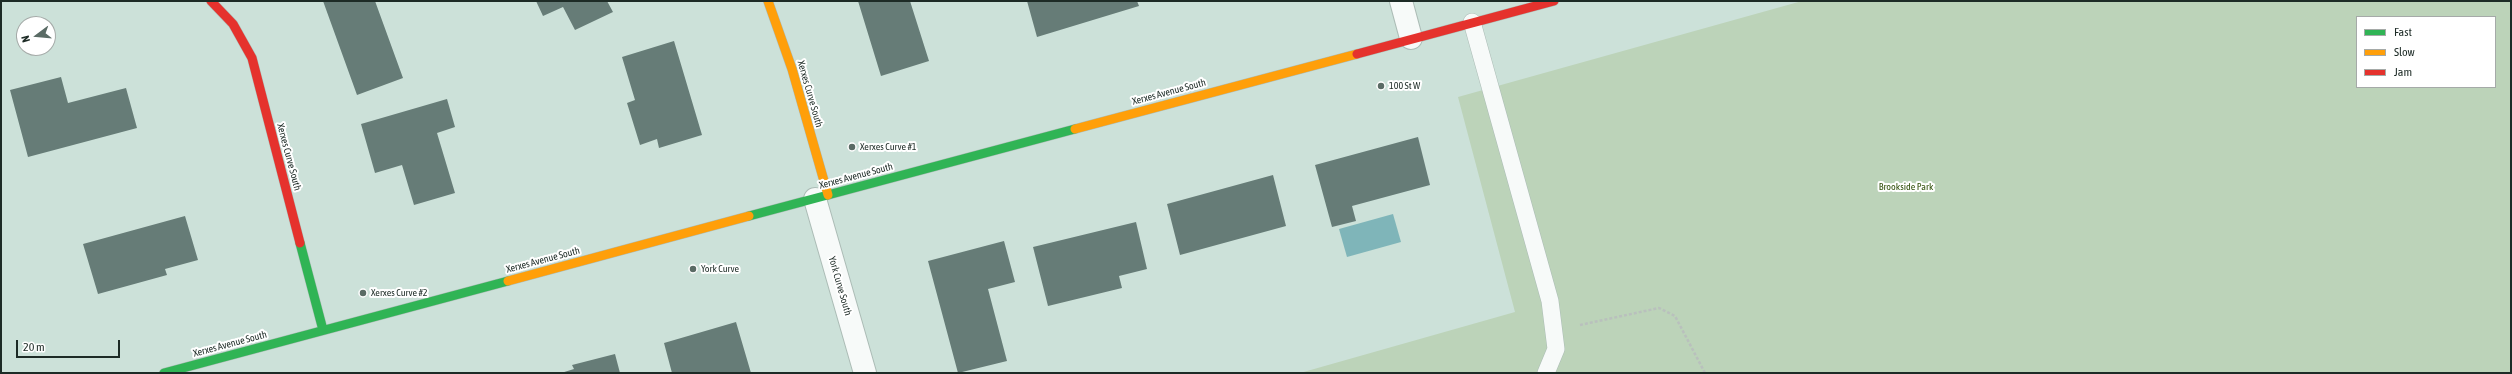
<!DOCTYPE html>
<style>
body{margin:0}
#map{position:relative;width:2512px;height:374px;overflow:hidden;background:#cce1d9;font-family:"Asap Condensed",sans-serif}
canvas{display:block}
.frame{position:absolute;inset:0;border:2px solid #1d2b26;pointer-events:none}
.legend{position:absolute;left:2356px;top:16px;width:140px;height:72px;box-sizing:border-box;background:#fff;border:1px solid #a5aaa8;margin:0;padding:5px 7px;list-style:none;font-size:12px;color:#1d2b26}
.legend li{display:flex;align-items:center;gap:8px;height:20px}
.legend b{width:20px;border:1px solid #a5aaa8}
.north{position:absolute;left:16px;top:16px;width:40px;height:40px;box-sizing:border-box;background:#fff;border:1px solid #a5aaa8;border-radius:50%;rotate:254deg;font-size:11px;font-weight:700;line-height:16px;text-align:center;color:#1d2b26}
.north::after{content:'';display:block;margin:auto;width:14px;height:18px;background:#5a6b65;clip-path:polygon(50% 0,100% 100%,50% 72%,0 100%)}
.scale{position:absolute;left:16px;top:340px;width:104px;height:18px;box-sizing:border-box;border:2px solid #1d2b26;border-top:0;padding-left:5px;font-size:12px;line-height:14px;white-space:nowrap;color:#1d2b26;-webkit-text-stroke:3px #fff;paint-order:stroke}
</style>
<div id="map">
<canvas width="2512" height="374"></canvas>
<div class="frame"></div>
<ul class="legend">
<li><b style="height:5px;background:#30b455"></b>Fast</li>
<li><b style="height:5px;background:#ff9f0a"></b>Slow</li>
<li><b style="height:5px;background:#e5322d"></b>Jam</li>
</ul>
<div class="north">N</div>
<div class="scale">20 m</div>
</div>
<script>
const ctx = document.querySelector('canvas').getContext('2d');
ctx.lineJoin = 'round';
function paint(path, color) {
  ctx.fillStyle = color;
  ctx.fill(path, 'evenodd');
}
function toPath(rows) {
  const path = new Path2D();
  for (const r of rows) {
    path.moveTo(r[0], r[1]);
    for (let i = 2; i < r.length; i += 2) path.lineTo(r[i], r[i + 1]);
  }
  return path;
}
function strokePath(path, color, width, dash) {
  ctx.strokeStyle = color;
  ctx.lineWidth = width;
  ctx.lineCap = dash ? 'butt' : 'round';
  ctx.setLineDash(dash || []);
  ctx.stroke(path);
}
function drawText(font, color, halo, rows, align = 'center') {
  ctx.font = font + ' "Asap Condensed",sans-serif';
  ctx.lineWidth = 4;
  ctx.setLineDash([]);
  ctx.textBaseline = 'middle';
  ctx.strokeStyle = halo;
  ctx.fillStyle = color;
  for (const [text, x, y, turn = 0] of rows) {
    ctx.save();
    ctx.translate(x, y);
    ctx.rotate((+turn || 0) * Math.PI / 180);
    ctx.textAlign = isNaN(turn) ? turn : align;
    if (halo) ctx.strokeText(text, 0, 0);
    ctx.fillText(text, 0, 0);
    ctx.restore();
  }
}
const green = toPath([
 [1802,1,2511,1,2511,373,1300,373,1515,312,1458,97],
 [2357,17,2495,17,2495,87,2357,87]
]);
const water = toPath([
 [1393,214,1401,242,1347,257,1339,229]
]);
const building = toPath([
 [323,1,375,1,403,78,357,95],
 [536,1,607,1,613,12,575,30,563,7,543,16],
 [858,1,910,1,929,61,881,76],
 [1027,1,1137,1,1139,6,1037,37],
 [674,41,702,135,659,148,657,139,640,145,627,103,635,100,622,57],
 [61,77,68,103,126,88,137,128,28,157,10,90],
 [447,99,455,127,437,133,455,193,414,205,402,165,375,173,361,124],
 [1418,137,1430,185,1352,206,1356,221,1332,227,1315,165],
 [1273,175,1286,226,1180,255,1167,204],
 [185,216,198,260,165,269,167,275,98,294,83,244],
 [1136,222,1147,269,1119,276,1122,288,1048,306,1033,247],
 [1004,241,1015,282,988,289,1007,361,958,373,928,261],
 [736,322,751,373,672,373,664,343],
 [615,354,620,373,561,373,574,369,572,365]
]);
const path = toPath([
 [1580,325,1659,308,1675,316,1705,373]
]);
const lane = toPath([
 [1472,22,1550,301,1556,349,1546,373]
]);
const street = toPath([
 [1401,1,1411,38],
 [815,199,865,373]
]);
const fast = toPath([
 [749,216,1075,129],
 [300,243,323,330],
 [164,373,508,281]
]);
const slow = toPath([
 [768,1,792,69,828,195],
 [1075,129,1357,54],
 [508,281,749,216]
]);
const jam = toPath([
 [211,1,233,24,252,58,300,243],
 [1357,54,1554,1]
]);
const markers = [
 [1381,86,4,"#5a6b65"],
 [852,147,4,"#5a6b65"],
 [693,269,4,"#5a6b65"],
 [363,293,4,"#5a6b65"]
];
const poiNames = [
 ["100 St W",1389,86],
 ["Xerxes Curve #1",860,147],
 ["York Curve",701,269],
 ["Xerxes Curve #2",371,293]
];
const streetNames = [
 ["Xerxes Avenue South",1169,92,-15],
 ["Xerxes Curve South",810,94,74],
 ["Xerxes Curve South",289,157,75],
 ["Xerxes Avenue South",856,176,-15],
 ["Xerxes Avenue South",543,260,-15],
 ["York Curve South",840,286,74],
 ["Xerxes Avenue South",230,344,-15]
];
const parkNames = [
 ["Brookside Park",1906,187]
];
paint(green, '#bcd3b9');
paint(water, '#7fb5b9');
paint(building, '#667c77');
strokePath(lane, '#acbcb6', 18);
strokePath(street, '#acbcb6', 24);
strokePath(fast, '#acbcb6', 10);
strokePath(slow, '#acbcb6', 10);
strokePath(jam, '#acbcb6', 10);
strokePath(path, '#b9c0bd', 2.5, [3, 2]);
strokePath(lane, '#f7faf9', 17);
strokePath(street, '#f7faf9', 22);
strokePath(fast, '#30b455', 9);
strokePath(slow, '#ff9f0a', 9);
strokePath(jam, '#e5322d', 9);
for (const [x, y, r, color] of markers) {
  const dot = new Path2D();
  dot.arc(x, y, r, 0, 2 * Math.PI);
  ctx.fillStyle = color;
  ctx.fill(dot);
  strokePath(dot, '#fff', 1.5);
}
drawText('10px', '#1d2b26', '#fff', poiNames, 'left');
drawText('10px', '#1d2b26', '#fff', streetNames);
drawText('10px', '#304f0a', '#fff', parkNames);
</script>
